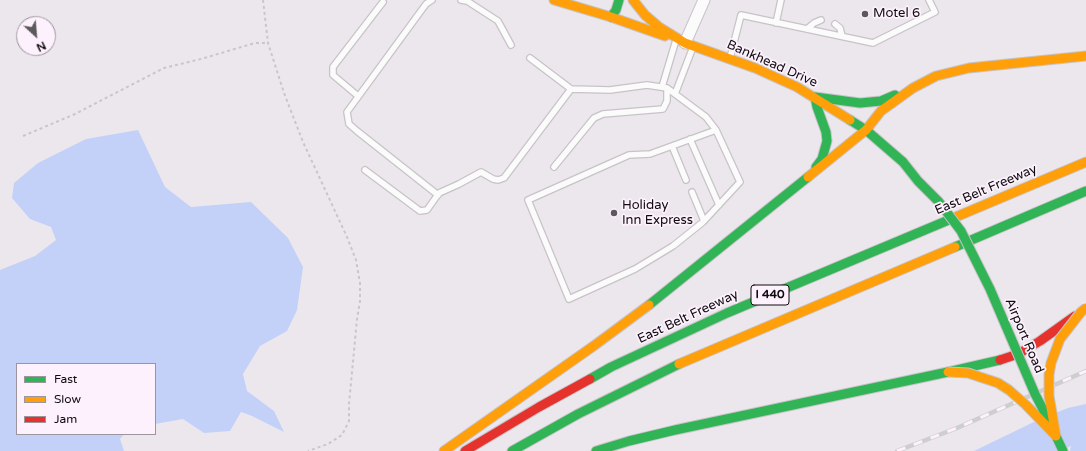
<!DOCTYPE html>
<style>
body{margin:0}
#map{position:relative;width:1086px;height:451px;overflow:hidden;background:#ece7ec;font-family:"Varela Round",sans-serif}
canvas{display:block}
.legend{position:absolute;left:16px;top:363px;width:140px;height:72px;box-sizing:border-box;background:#fcf1fc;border:1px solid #9d959d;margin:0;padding:5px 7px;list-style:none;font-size:12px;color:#0f0c0f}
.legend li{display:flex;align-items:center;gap:8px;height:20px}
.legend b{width:20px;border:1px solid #9d959d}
.north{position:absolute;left:16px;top:16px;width:40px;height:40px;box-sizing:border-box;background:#fcf1fc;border:1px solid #9d959d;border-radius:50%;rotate:154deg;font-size:11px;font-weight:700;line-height:16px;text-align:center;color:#0f0c0f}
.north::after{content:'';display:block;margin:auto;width:14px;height:18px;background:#5c595c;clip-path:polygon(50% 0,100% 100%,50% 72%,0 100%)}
</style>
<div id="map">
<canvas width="1086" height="451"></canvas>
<ul class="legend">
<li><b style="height:5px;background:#30b455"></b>Fast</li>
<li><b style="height:5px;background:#ff9f0a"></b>Slow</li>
<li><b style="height:5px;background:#e5322d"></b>Jam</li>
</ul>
<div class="north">N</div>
</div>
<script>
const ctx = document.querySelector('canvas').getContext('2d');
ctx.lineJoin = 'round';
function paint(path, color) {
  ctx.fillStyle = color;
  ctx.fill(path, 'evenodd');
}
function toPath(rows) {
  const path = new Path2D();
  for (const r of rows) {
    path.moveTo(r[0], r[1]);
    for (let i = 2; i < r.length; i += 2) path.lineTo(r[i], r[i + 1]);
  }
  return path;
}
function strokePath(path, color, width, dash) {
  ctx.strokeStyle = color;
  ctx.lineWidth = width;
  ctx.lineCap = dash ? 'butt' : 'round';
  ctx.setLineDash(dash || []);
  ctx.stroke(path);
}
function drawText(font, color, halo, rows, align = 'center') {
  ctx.font = font + ' "Varela Round",sans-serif';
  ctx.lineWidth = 3.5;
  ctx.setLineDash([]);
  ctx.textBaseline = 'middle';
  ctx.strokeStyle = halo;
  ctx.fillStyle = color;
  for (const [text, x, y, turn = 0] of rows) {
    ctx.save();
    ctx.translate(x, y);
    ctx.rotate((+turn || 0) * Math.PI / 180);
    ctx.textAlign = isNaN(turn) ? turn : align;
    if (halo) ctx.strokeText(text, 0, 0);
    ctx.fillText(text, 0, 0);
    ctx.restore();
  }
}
const water = toPath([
 [138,130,165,187,191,207,251,202,288,238,303,267,297,310,287,331,260,346,243,374,247,391,274,411,284,432,252,416,241,412,230,431,204,433,183,419,155,424,155,364,17,364,17,434,124,434,120,439,124,451,0,451,0,270,35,256,56,240,51,227,30,219,12,198,14,183,38,163,86,139],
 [1086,404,1086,445,1085,443,1080,443,1058,451,974,451,1040,419,1068,408]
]);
const river = toPath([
 [1079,451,1086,447]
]);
const path = toPath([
 [263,0,268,43,284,93,303,142,347,237,356,260,360,283,360,301,357,319,349,404,349,421,342,435,328,444,308,451],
 [23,136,75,114,164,68,201,59,255,43,268,43]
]);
const lane = toPath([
 [432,0,426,4,347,112,349,124,357,131,438,195],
 [461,0,467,1,498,21,511,45],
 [776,23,781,0],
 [835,24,840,28,842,36],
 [807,29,814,23,821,20],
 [530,58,571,89],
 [730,58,741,15,873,43,935,12,929,0],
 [662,87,676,40],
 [675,94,693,47],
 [358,96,333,75,333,67,383,2],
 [690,139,719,205],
 [672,146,686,180],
 [554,167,594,118,603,114,663,109,667,101,667,88],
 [365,170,420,211,427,210,439,193,459,184,481,172,493,179,498,180,504,178,571,89,610,90,647,85,667,88,706,117,716,130,740,182,703,222,673,246,635,269,569,299,528,200,629,155,650,154,716,130],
 [692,192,704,221]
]);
const street = toPath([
 [685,43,704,0]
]);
const fast = toPath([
 [611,17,616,10,619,0],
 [850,120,866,130,903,162],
 [816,167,822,159,827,141,826,132,817,107,815,97,860,103,881,101,895,95],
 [955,247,1086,191],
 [649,305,808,177],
 [590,379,611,367,727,313,951,219],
 [1056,436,1063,451],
 [512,451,578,414,679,364],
 [596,451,629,441,675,430,948,372,1000,360]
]);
const slow = toPath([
 [554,0,611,17,665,36],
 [633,0,645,15,659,27,685,43,755,68,797,87,850,120],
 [808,177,866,130,881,111,913,88,936,76,969,68,1086,56],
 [951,219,1086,162],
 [679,364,955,247],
 [444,451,595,345,649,305]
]);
const jam = toPath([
 [1000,360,1018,354,1040,341,1075,316],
 [465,451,539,407,590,379]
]);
const rail = toPath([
 [897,451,957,428,1086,371]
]);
const fastBridge = toPath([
 [903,162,918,181,939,202,961,231,990,289,1035,394,1050,423]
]);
const slowBridge = toPath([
 [948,372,968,373,998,383,1009,390,1026,405,1056,436],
 [1056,436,1049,396,1049,375,1051,363,1060,339,1081,312,1086,308]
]);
const markers = [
 [865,14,4,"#5c595c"],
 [614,213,4,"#5c595c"]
];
const shields = [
 [770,295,38]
];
const shieldNames = [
 ["I 440",770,295]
];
const poiNames = [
 ["Motel 6",873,14],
 ["Holiday",622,206],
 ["Inn Express",622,221]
];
const streetNames = [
 ["Bankhead Drive",772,64,24],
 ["East Belt Freeway",986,190,-23],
 ["East Belt Freeway",688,317,-25],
 ["Airport Road",1024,336,67]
];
paint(water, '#c3d1f9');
strokePath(river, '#c3d1f9', 18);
strokePath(lane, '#c7c3c7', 8);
strokePath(street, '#c7c3c7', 13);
strokePath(fast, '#c7c3c7', 11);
strokePath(slow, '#c7c3c7', 11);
strokePath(jam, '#c7c3c7', 11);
strokePath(path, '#c9c6c9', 2, [3, 3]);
strokePath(lane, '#fcfbfc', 5.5);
strokePath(street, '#fcfbfc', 11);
strokePath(fast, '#30b455', 9);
strokePath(slow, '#ff9f0a', 9);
strokePath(jam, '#e5322d', 9);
strokePath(rail, '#cfcecf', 4.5);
strokePath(rail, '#fcf1fc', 3, [9]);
strokePath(fastBridge, '#c7c3c7', 11, []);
strokePath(slowBridge, '#c7c3c7', 11, []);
strokePath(fastBridge, '#30b455', 9);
strokePath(slowBridge, '#ff9f0a', 9);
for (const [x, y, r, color] of markers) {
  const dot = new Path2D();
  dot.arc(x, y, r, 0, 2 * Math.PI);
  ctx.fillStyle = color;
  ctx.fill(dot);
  strokePath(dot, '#fcf1fc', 1.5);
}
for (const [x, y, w] of shields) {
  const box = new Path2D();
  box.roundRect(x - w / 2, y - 10, w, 20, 3);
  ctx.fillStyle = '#fcf1fc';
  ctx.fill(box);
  strokePath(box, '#0f0c0f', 1);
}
drawText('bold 12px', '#0f0c0f', null, shieldNames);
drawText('13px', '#0f0c0f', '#fcf1fc', poiNames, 'left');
drawText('13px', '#0f0c0f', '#fcf1fc', streetNames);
</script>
